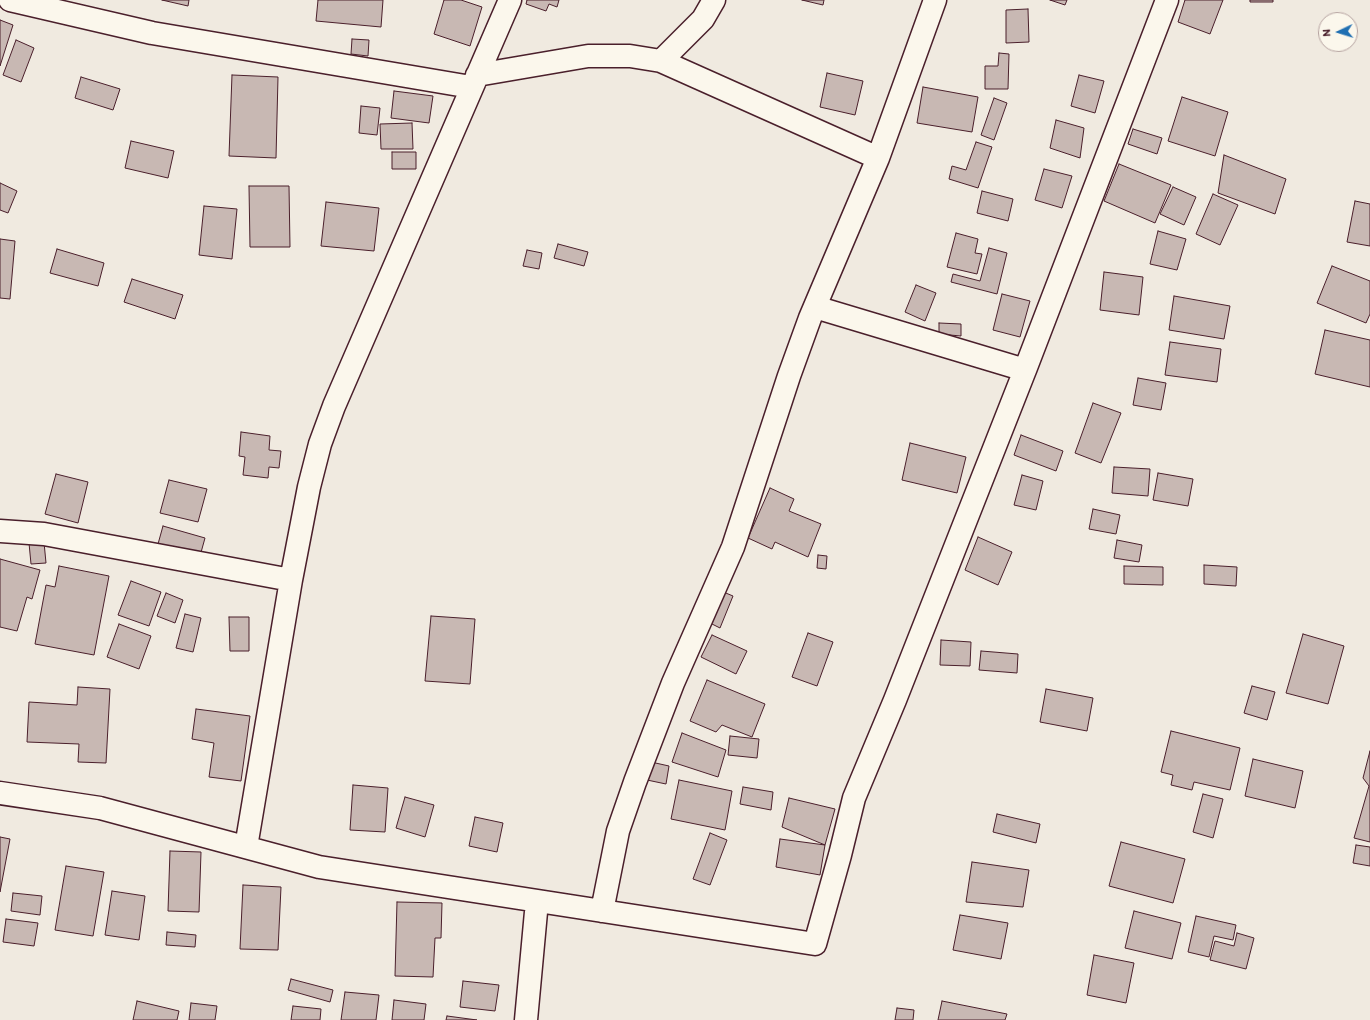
<!DOCTYPE html>
<style>
body{margin:0}
#map{position:relative;width:1370px;height:1020px;overflow:hidden;background:#f0eae0;font-family:Itim,sans-serif}
canvas{display:block}
.north{position:absolute;left:1318px;top:12px;width:40px;height:40px;box-sizing:border-box;background:#fbf7ec;border:1px solid #b4a19f;border-radius:50%;rotate:266deg;font-size:11px;font-weight:700;line-height:16px;text-align:center;color:#4a1f2b}
.north::after{content:'';display:block;margin:auto;width:14px;height:18px;background:#1f6fb2;clip-path:polygon(50% 0,100% 100%,50% 72%,0 100%)}
</style>
<div id="map">
<canvas width="1370" height="1020"></canvas>
<div class="north">N</div>
</div>
<script>
const ctx = document.querySelector('canvas').getContext('2d');
ctx.lineJoin = 'round';
function paint(path, color) {
  ctx.fillStyle = color;
  ctx.fill(path, 'evenodd');
}
function toPath(rows) {
  const path = new Path2D();
  for (const r of rows) {
    path.moveTo(r[0], r[1]);
    for (let i = 2; i < r.length; i += 2) path.lineTo(r[i], r[i + 1]);
  }
  return path;
}
function strokePath(path, color, width, dash) {
  ctx.strokeStyle = color;
  ctx.lineWidth = width;
  ctx.lineCap = dash ? 'butt' : 'round';
  ctx.setLineDash(dash || []);
  ctx.stroke(path);
}
const building = toPath([
 [162,0,189,0,188,6,162,0],
 [318,0,383,0,381,27,316,21,318,0],
 [444,0,461,0,482,7,470,46,434,34,444,0],
 [527,0,559,0,557,7,549,4,546,11,526,4,527,0],
 [802,0,824,0,823,5,802,0],
 [1050,0,1067,0,1065,5,1050,0],
 [1185,0,1223,0,1210,34,1178,22,1185,0],
 [1250,0,1273,0,1273,2,1250,2,1250,0],
 [1028,9,1029,42,1006,43,1006,10,1028,9],
 [0,20,13,25,0,66,0,20],
 [352,39,369,40,368,56,351,54,352,39],
 [16,40,34,48,21,82,3,75,16,40],
 [999,53,1009,54,1008,89,985,89,985,66,998,66,999,53],
 [827,73,863,81,855,115,820,107,827,73],
 [232,75,278,77,276,158,229,156,232,75],
 [1079,75,1104,81,1095,113,1071,106,1079,75],
 [81,77,120,89,113,110,75,98,81,77],
 [923,87,978,97,972,132,917,123,923,87],
 [394,91,433,96,429,123,391,118,394,91],
 [1182,97,1228,112,1215,156,1168,141,1182,97],
 [994,98,1007,103,994,140,981,135,994,98],
 [361,106,380,108,377,135,359,133,361,106],
 [1056,120,1084,128,1080,158,1050,148,1056,120],
 [412,123,413,149,381,149,380,124,412,123],
 [1133,129,1162,138,1157,154,1128,144,1133,129],
 [131,141,174,151,168,178,125,168,131,141],
 [976,142,992,147,978,188,949,179,952,166,966,170,976,142],
 [392,152,416,152,416,169,392,169,392,152],
 [1224,155,1286,179,1275,214,1218,193,1224,155],
 [1119,164,1171,185,1155,223,1104,201,1119,164],
 [1044,169,1072,176,1062,208,1035,200,1044,169],
 [0,183,17,191,8,213,0,210,0,183],
 [249,186,289,186,290,247,250,247,249,186],
 [1173,187,1196,197,1184,225,1160,214,1173,187],
 [982,191,1013,199,1008,221,977,213,982,191],
 [1213,194,1238,205,1220,245,1196,234,1213,194],
 [1355,201,1370,204,1370,246,1347,242,1355,201],
 [326,202,379,208,374,251,321,246,326,202],
 [204,206,237,209,232,259,199,255,204,206],
 [1158,231,1186,239,1177,270,1150,264,1158,231],
 [956,233,978,239,975,253,982,254,977,274,947,267,956,233],
 [0,239,15,241,10,299,0,298,0,239],
 [558,244,588,252,584,266,554,258,558,244],
 [989,248,1007,253,997,294,951,282,953,274,980,281,989,248],
 [57,249,104,263,98,286,50,273,57,249],
 [527,250,542,253,539,269,523,266,527,250],
 [1332,266,1370,281,1370,314,1366,323,1317,303,1332,266],
 [1104,272,1143,277,1139,315,1100,310,1104,272],
 [132,279,183,295,175,319,124,302,132,279],
 [916,285,936,293,925,321,905,312,916,285],
 [1002,294,1030,301,1020,337,993,330,1002,294],
 [1174,296,1230,306,1224,339,1169,330,1174,296],
 [939,323,961,324,961,336,939,334,939,323],
 [1325,330,1370,340,1370,387,1315,374,1325,330],
 [1170,342,1221,349,1217,382,1165,375,1170,342],
 [1138,378,1166,383,1161,410,1133,405,1138,378],
 [1093,403,1121,413,1101,463,1075,453,1093,403],
 [241,432,270,436,269,450,281,451,279,468,269,467,268,478,243,475,245,457,239,456,241,432],
 [1021,435,1063,451,1056,471,1014,455,1021,435],
 [910,443,966,457,957,493,902,480,910,443],
 [1114,467,1150,469,1148,496,1112,493,1114,467],
 [1158,473,1193,479,1188,506,1153,500,1158,473],
 [56,474,88,482,78,523,45,514,56,474],
 [1022,475,1043,481,1036,510,1014,505,1022,475],
 [169,480,207,489,198,522,160,513,169,480],
 [770,488,794,499,789,511,821,524,808,557,775,542,772,549,748,538,770,488],
 [1093,509,1120,515,1116,534,1089,529,1093,509],
 [163,526,205,538,200,556,158,544,163,526],
 [978,537,1012,552,998,585,965,570,978,537],
 [1117,540,1142,545,1139,562,1114,558,1117,540],
 [44,542,46,563,31,564,29,543,44,542],
 [818,555,827,556,826,569,817,568,818,555],
 [0,559,40,570,32,599,27,597,17,631,0,627,0,559],
 [1204,565,1237,567,1236,586,1204,584,1204,565],
 [59,566,109,576,94,655,35,644,46,585,55,587,59,566],
 [1124,566,1163,567,1163,585,1124,584,1124,566],
 [131,581,161,592,149,626,118,615,131,581],
 [721,591,733,596,720,628,708,622,721,591],
 [166,593,183,600,175,623,157,616,166,593],
 [185,614,201,618,193,652,176,648,185,614],
 [431,616,475,619,470,684,425,681,431,616],
 [229,617,249,617,249,651,230,651,229,617],
 [119,624,151,636,139,669,107,657,119,624],
 [808,633,833,642,817,686,792,677,808,633],
 [1303,634,1344,646,1328,704,1286,693,1303,634],
 [712,635,747,651,736,674,701,657,712,635],
 [941,640,971,642,970,666,940,665,941,640],
 [981,651,1018,654,1017,673,979,670,981,651],
 [707,680,765,704,752,737,722,725,716,732,690,721,707,680],
 [1252,686,1275,692,1267,720,1244,713,1252,686],
 [78,687,110,689,106,763,78,762,79,744,27,742,29,702,77,705,78,687],
 [1046,689,1093,698,1087,731,1040,722,1046,689],
 [196,709,250,716,241,781,209,777,214,743,192,739,196,709],
 [1171,731,1240,748,1230,790,1194,782,1192,790,1171,785,1173,775,1161,772,1171,731],
 [682,733,726,750,718,777,672,762,682,733],
 [730,736,759,739,757,758,728,755,730,736],
 [1370,751,1370,842,1354,838,1369,786,1363,778,1370,751],
 [1253,759,1303,771,1295,808,1245,796,1253,759],
 [651,762,669,766,666,784,647,780,651,762],
 [679,780,732,791,725,830,671,819,679,780],
 [353,785,388,788,385,832,350,830,353,785],
 [743,787,773,792,771,810,740,804,743,787],
 [1203,794,1223,799,1213,838,1193,832,1203,794],
 [405,797,434,805,425,837,396,828,405,797],
 [789,798,835,809,825,845,782,827,789,798],
 [997,814,1040,824,1036,843,993,832,997,814],
 [475,817,503,823,497,852,469,846,475,817],
 [710,833,727,840,710,885,693,879,710,833],
 [0,837,10,839,0,892,0,837],
 [780,839,825,845,820,875,776,867,780,839],
 [1121,842,1185,859,1173,903,1109,886,1121,842],
 [1356,845,1370,847,1370,866,1353,863,1356,845],
 [170,851,201,852,199,912,168,911,170,851],
 [972,862,1029,870,1023,907,966,902,972,862],
 [66,866,104,872,93,936,55,930,66,866],
 [243,885,281,887,278,950,240,949,243,885],
 [112,891,145,896,139,940,105,935,112,891],
 [13,893,42,896,40,915,11,911,13,893],
 [397,902,442,903,441,938,435,938,433,977,395,976,397,902],
 [1134,911,1181,923,1172,959,1125,948,1134,911],
 [960,915,1008,923,1001,959,953,950,960,915],
 [1196,916,1236,925,1233,940,1214,936,1209,957,1188,952,1196,916],
 [6,919,38,923,34,946,3,942,6,919],
 [167,932,196,935,195,947,166,945,167,932],
 [1237,933,1254,938,1246,969,1210,960,1215,941,1234,946,1237,933],
 [1094,955,1134,963,1126,1003,1087,995,1094,955],
 [291,979,333,990,330,1002,288,990,291,979],
 [463,981,499,985,495,1011,460,1007,463,981],
 [345,992,379,995,376,1020,341,1020,345,992],
 [394,1000,426,1004,424,1020,392,1020,394,1000],
 [137,1001,179,1011,177,1020,133,1020,137,1001],
 [942,1001,1007,1014,1005,1020,938,1020,942,1001],
 [191,1003,217,1006,215,1020,189,1020,191,1003],
 [293,1006,321,1009,320,1020,291,1020,293,1006],
 [897,1008,914,1010,913,1020,895,1020,897,1008],
 [447,1016,477,1020,446,1020,447,1016]
]);
const minor = toPath([
 [10,0,152,33,471,87],
 [661,61,703,19,714,0],
 [477,75,588,56,630,56,661,61,878,158],
 [815,307,1025,370,1167,0],
 [0,531,44,534,291,580],
 [0,793,100,808,319,867,815,944,840,855,854,798,895,700,1025,370],
 [246,847,291,580,309,487,320,444,334,406,510,0],
 [602,911,618,831,635,782,673,683,733,547,789,376,810,318,878,158,935,0],
 [526,1020,537,901]
]);
paint(building, '#c8b8b3');
strokePath(building, '#4a1f2b', 1);
strokePath(minor, '#4a1f2b', 25);
strokePath(minor, '#fbf7ec', 22);
</script>
